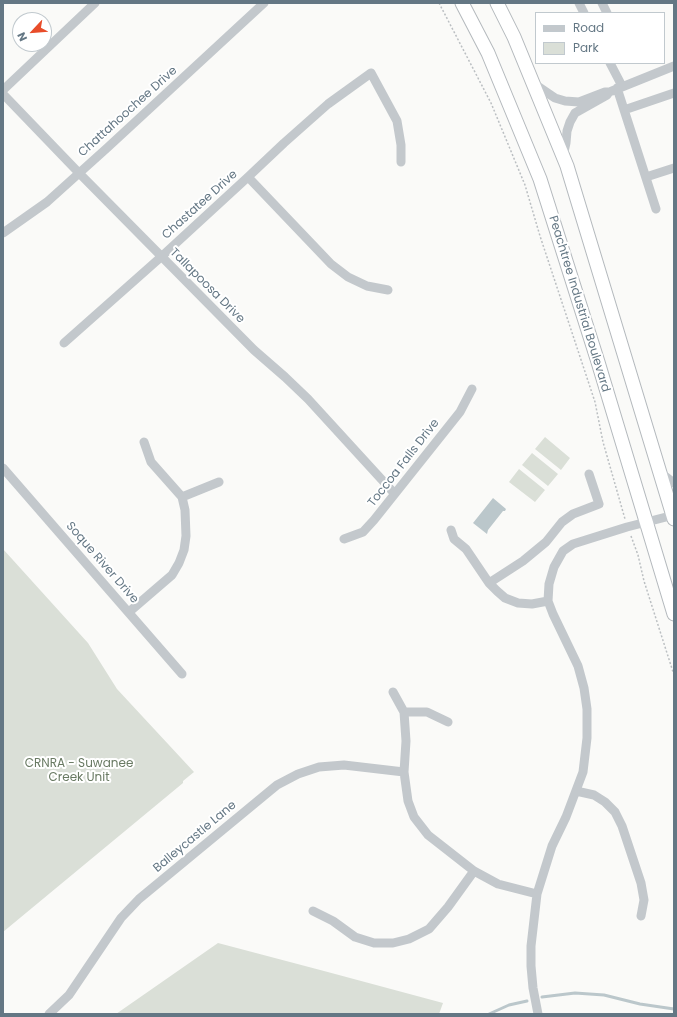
<!DOCTYPE html>
<style>
body{margin:0}
#map{position:relative;width:677px;height:1017px;overflow:hidden;background:#fafaf8;font-family:Poppins,sans-serif}
canvas{display:block}
.frame{position:absolute;inset:0;border:4px solid #647784;pointer-events:none}
.legend{position:absolute;left:535px;top:12px;width:130px;height:52px;box-sizing:border-box;background:#fff;border:1px solid #c1c9ce;margin:0;padding:5px 7px;list-style:none;font-size:12px;color:#647784}
.legend li{display:flex;align-items:center;gap:8px;height:20px}
.legend b{width:20px;border:1px solid #c1c9ce}
.north{position:absolute;left:12px;top:12px;width:40px;height:40px;box-sizing:border-box;background:#fff;border:1px solid #c1c9ce;border-radius:50%;rotate:244deg;font-size:11px;font-weight:700;line-height:16px;text-align:center;color:#647784}
.north::after{content:'';display:block;margin:auto;width:14px;height:18px;background:#e84d2a;clip-path:polygon(50% 0,100% 100%,50% 72%,0 100%)}
</style>
<div id="map">
<canvas width="677" height="1017"></canvas>
<div class="frame"></div>
<ul class="legend">
<li><b style="height:5px;background:#c3c8cc"></b>Road</li>
<li><b style="height:11px;background:#dadfd7"></b>Park</li>
</ul>
<div class="north">N</div>
</div>
<script>
const ctx = document.querySelector('canvas').getContext('2d');
ctx.lineJoin = 'round';
function paint(path, color) {
  ctx.fillStyle = color;
  ctx.fill(path, 'evenodd');
}
function toPath(rows) {
  const path = new Path2D();
  for (const r of rows) {
    path.moveTo(r[0], r[1]);
    for (let i = 2; i < r.length; i += 2) path.lineTo(r[i], r[i + 1]);
  }
  return path;
}
function strokePath(path, color, width, dash) {
  ctx.strokeStyle = color;
  ctx.lineWidth = width;
  ctx.lineCap = dash ? 'butt' : 'round';
  ctx.setLineDash(dash || []);
  ctx.stroke(path);
}
function drawText(font, color, halo, rows, align = 'center') {
  ctx.font = font + ' Poppins,sans-serif';
  ctx.lineWidth = 4;
  ctx.setLineDash([]);
  ctx.textBaseline = 'middle';
  ctx.strokeStyle = halo;
  ctx.fillStyle = color;
  for (const [text, x, y, turn = 0] of rows) {
    ctx.save();
    ctx.translate(x, y);
    ctx.rotate((+turn || 0) * Math.PI / 180);
    ctx.textAlign = isNaN(turn) ? turn : align;
    if (halo) ctx.strokeText(text, 0, 0);
    ctx.fillText(text, 0, 0);
    ctx.restore();
  }
}
const green = toPath([
 [545,437,570,458,561,470,535,449],
 [532,453,558,474,548,486,522,465],
 [519,469,545,490,535,502,509,482],
 [3,549,88,643,117,689,194,772,183,781,183,783,3,932],
 [218,943,324,971,443,1003,439,1014,116,1014]
]);
const water = toPath([
 [493,498,506,509,505,511,503,511,488,530,487,534,473,523]
]);
const stream = toPath([
 [542,997,575,993,604,995,640,1004,674,1009],
 [489,1014,509,1005,527,1001]
]);
const path = toPath([
 [439,3,491,103,525,185,540,236,595,402,603,442,625,519],
 [631,536,638,555,644,581,674,675]
]);
const minor = toPath([
 [579,3,584,13],
 [602,3,607,13],
 [610,63,622,86],
 [533,83,555,98,565,101,579,102,605,92,609,92,607,95,575,113,570,122,567,131,566,143,563,156],
 [617,88,656,209],
 [3,90,95,3],
 [612,91,674,66],
 [3,94,79,173,254,350,285,377,308,399,394,493],
 [624,110,674,93],
 [248,177,331,264,348,277,367,286,388,290],
 [646,177,674,168],
 [3,233,47,202,107,148,264,3],
 [64,343,161,257,248,177,284,143,328,104,371,73,397,121,401,145,401,162],
 [3,468,182,674],
 [661,473,674,483],
 [182,497,219,482],
 [451,530,454,539,466,549,489,583,497,591,505,598,518,603,532,604,548,601],
 [344,539,363,532,374,520,460,412,472,389],
 [489,583,523,561,546,542,562,522,573,514,599,504,589,474],
 [129,612,172,575,179,563,184,550,186,536,185,510,182,497,151,462,144,442],
 [393,692,404,712,406,741,404,772,408,801,414,817,428,835,474,871,498,884,537,894],
 [404,712,427,712,448,722],
 [576,791,594,795,605,802,615,812,622,826,641,883,644,900,641,916],
 [313,911,333,921,355,937,374,943,393,943,409,939,429,929,448,907,474,871],
 [49,1014,69,995,121,918,139,899,277,785,298,774,319,767,344,765,404,772],
 [538,1014,533,988,531,966,531,946,537,894,552,846,566,817,583,772,587,738,587,709,584,688,578,666,553,614,548,601,549,584,554,567,563,551,573,544,627,527,674,515]
]);
const highway = toPath([
 [462,3,488,53,540,179,598,362,674,614],
 [497,3,514,37,567,166,674,519]
]);
const streetNames = [
 ["Chattahoochee Drive",128,112,-42],
 ["Chastatee Drive",200,205,-42],
 ["Tallapoosa Drive",207,286,45],
 ["Peachtree Industrial Boulevard",579,304,73],
 ["Toccoa Falls Drive",404,463,-52],
 ["Soque River Drive",102,563,49],
 ["Balleycastle Lane",195,837,-40]
];
const parkNames = [
 ["CRNRA - Suwanee",79,764],
 ["Creek Unit",79,778]
];
paint(green, '#dadfd7');
paint(water, '#bbc7cb');
strokePath(stream, '#bbc7cb', 3);
strokePath(highway, '#b4b9bd', 15);
strokePath(path, '#bbbfc2', 1.5, [2, 2]);
strokePath(minor, '#c3c8cc', 9);
strokePath(highway, '#fff', 13);
drawText('12px', '#647784', '#fff', streetNames);
drawText('12px', '#697a63', '#fff', parkNames);
</script>
